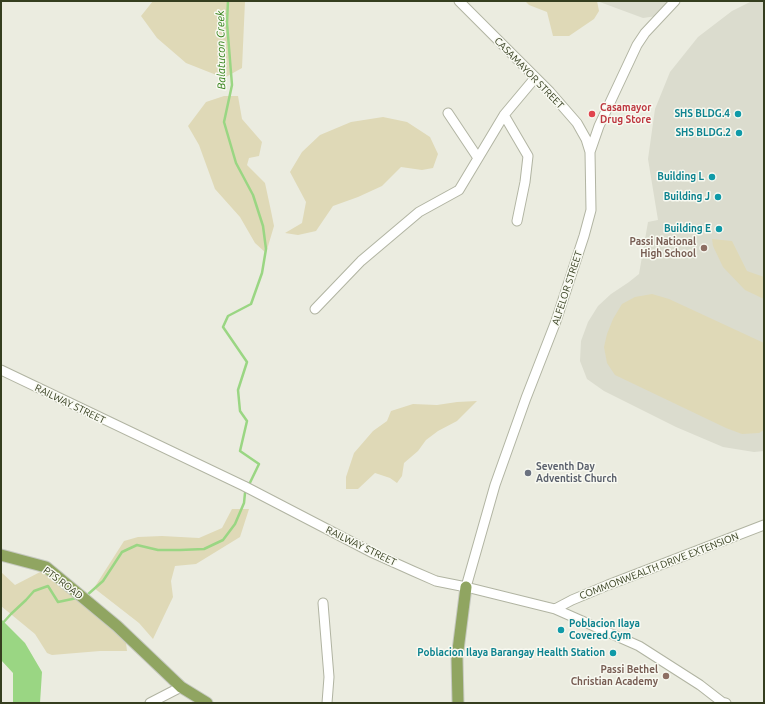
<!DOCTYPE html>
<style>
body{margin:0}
#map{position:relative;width:765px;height:704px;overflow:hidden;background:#ebece0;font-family:Ubuntu,sans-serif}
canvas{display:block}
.frame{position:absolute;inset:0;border:2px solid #353e1f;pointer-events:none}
</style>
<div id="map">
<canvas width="765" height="704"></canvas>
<div class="frame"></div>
</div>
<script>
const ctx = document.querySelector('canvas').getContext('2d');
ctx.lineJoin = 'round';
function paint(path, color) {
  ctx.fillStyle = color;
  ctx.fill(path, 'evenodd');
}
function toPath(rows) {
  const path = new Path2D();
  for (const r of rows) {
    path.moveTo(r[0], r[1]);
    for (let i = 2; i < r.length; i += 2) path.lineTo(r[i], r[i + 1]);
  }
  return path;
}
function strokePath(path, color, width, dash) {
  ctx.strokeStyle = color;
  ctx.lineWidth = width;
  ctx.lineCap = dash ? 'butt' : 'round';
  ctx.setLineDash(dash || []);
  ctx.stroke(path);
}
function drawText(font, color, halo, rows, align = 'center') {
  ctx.font = font + ' Ubuntu,sans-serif';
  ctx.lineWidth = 3;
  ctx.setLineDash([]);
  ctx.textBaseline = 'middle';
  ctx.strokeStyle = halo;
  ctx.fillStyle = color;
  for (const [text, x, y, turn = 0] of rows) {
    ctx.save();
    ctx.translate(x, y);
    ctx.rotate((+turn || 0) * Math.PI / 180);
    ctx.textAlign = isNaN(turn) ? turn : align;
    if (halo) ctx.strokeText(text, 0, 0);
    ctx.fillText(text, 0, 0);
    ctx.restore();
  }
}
const built = toPath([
 [597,1,671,1,657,16,643,18],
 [752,1,764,1,764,451,754,452,723,447,676,427,604,391,587,379,580,361,581,341,588,322,598,306,611,294,629,282,639,274,648,222,658,220,648,159,655,109,670,72,698,37,732,11]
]);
const green = toPath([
 [153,1,245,1,242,68,224,78,186,63,157,38,141,16],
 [525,1,597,1,599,11,594,19,569,36,553,36,547,12,529,5],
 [224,96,238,96,242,119,262,142,259,156,249,158,247,165,265,183,271,211,274,226,266,253,255,243,240,217,215,189,199,145,188,126,206,102],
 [383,117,407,122,430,137,438,154,433,168,422,170,401,167,382,186,358,197,333,206,316,231,298,235,285,233,302,223,306,202,290,172,302,152,320,135,351,122],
 [712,239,732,241,747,271,764,277,764,299,745,290,723,267,713,246],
 [652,294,669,299,764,343,764,430,759,433,742,434,726,428,615,375,607,363,604,347,607,334,613,319,622,304,635,297],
 [477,401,457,421,438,431,426,440,418,451,404,463,402,476,397,483,390,478,375,473,358,489,346,489,346,477,354,453,373,431,387,421,391,411,413,404,437,405,457,402],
 [232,509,249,509,240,537,196,564,175,566,171,581,173,597,153,639,139,623,94,588,124,541,138,537,162,536,199,538,222,528],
 [42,571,64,583,126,643,127,651,100,651,52,655,47,653,35,634,1,606,1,572,15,585]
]);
const water = toPath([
 [1,619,25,643,42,672,40,703,13,703,13,673,1,660]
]);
const stream = toPath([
 [86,596,103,581,122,552,137,545,158,550,180,550,204,549,223,540,235,524,244,503,245,493,259,464,240,451,247,421,240,411,238,390,247,362,223,327,228,316,251,304,262,273,266,249,263,226,253,195,236,163,224,122,232,85,227,23,228,1],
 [1,625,11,614,26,600,34,591,48,586,58,602,77,598]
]);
const minor = toPath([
 [459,1,550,92,577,123,586,139,590,152],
 [448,113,478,158],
 [504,115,528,156,525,182,517,221],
 [315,309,361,261,419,212,459,190,504,115,535,78],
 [1,370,244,486,373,553,413,571,436,581,466,587,555,609,639,646,700,685,722,702,726,703],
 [466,587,495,485,526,398,556,321,584,236,591,210,590,152,599,126,637,45,645,33,675,1],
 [323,603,329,677,327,703],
 [555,609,572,600,608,585,764,525],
 [150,703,181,687]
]);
const major = toPath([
 [1,555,46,567,117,626,181,687,207,703],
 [458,703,457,658,466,587]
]);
const markers = [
 [592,114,4,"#e0444e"],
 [738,114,4,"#0f9aa8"],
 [739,133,4,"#0f9aa8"],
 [712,177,4,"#0f9aa8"],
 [718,197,4,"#0f9aa8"],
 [719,229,4,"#0f9aa8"],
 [704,248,4,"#8d6e63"],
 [528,473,4,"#6b7280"],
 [561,630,4,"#0f9aa8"],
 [613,653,4,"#0f9aa8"],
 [666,676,4,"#8d6e63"]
];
const streetNames = [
 ["CASAMAYOR STREET",529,73,46],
 ["ALFELOR STREET",567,288,-72],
 ["RAILWAY STREET",70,404,26],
 ["RAILWAY STREET",361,546,26],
 ["COMMONWEALTH DRIVE EXTENSION",659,566,-21],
 ["PTS ROAD",63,583,37]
];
const healthNames = [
 ["Casamayor",600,108],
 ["Drug Store",600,120]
];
const cultureNames = [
 ["SHS BLDG.4",730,114],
 ["SHS BLDG.2",731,133],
 ["Building L",704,177],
 ["Building J",710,197],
 ["Building E",711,229],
 ["Poblacion Ilaya",569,624,"left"],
 ["Covered Gym",569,636,"left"],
 ["Poblacion Ilaya Barangay Health Station",605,653]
];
const educationNames = [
 ["Passi National",696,242],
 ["High School",696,254],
 ["Passi Bethel",658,670],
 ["Christian Academy",658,682]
];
const worshipNames = [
 ["Seventh Day",536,467],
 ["Adventist Church",536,479]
];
const waterNames = [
 ["Balatucon Creek",221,50,-91]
];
paint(built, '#dbdcce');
paint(green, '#dfd9b7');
paint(water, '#9ad683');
strokePath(stream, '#9ad683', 2.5);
strokePath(minor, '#b1b4a2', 11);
strokePath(major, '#c6c9c0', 13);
strokePath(minor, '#fff', 9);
strokePath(major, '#90a561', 11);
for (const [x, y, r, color] of markers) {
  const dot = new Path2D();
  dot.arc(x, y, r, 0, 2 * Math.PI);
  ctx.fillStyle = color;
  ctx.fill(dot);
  strokePath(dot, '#f8f9f1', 1.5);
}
drawText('10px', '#353e1f', '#f8f9f1', streetNames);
drawText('bold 10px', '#be3a42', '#f8f9f1', healthNames, 'left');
drawText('bold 10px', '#0d838f', '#f8f9f1', cultureNames, 'right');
drawText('bold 10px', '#785e54', '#f8f9f1', educationNames, 'right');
drawText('bold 10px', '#5b616d', '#f8f9f1', worshipNames, 'left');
drawText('italic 11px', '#307f15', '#f8f9f1', waterNames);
</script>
